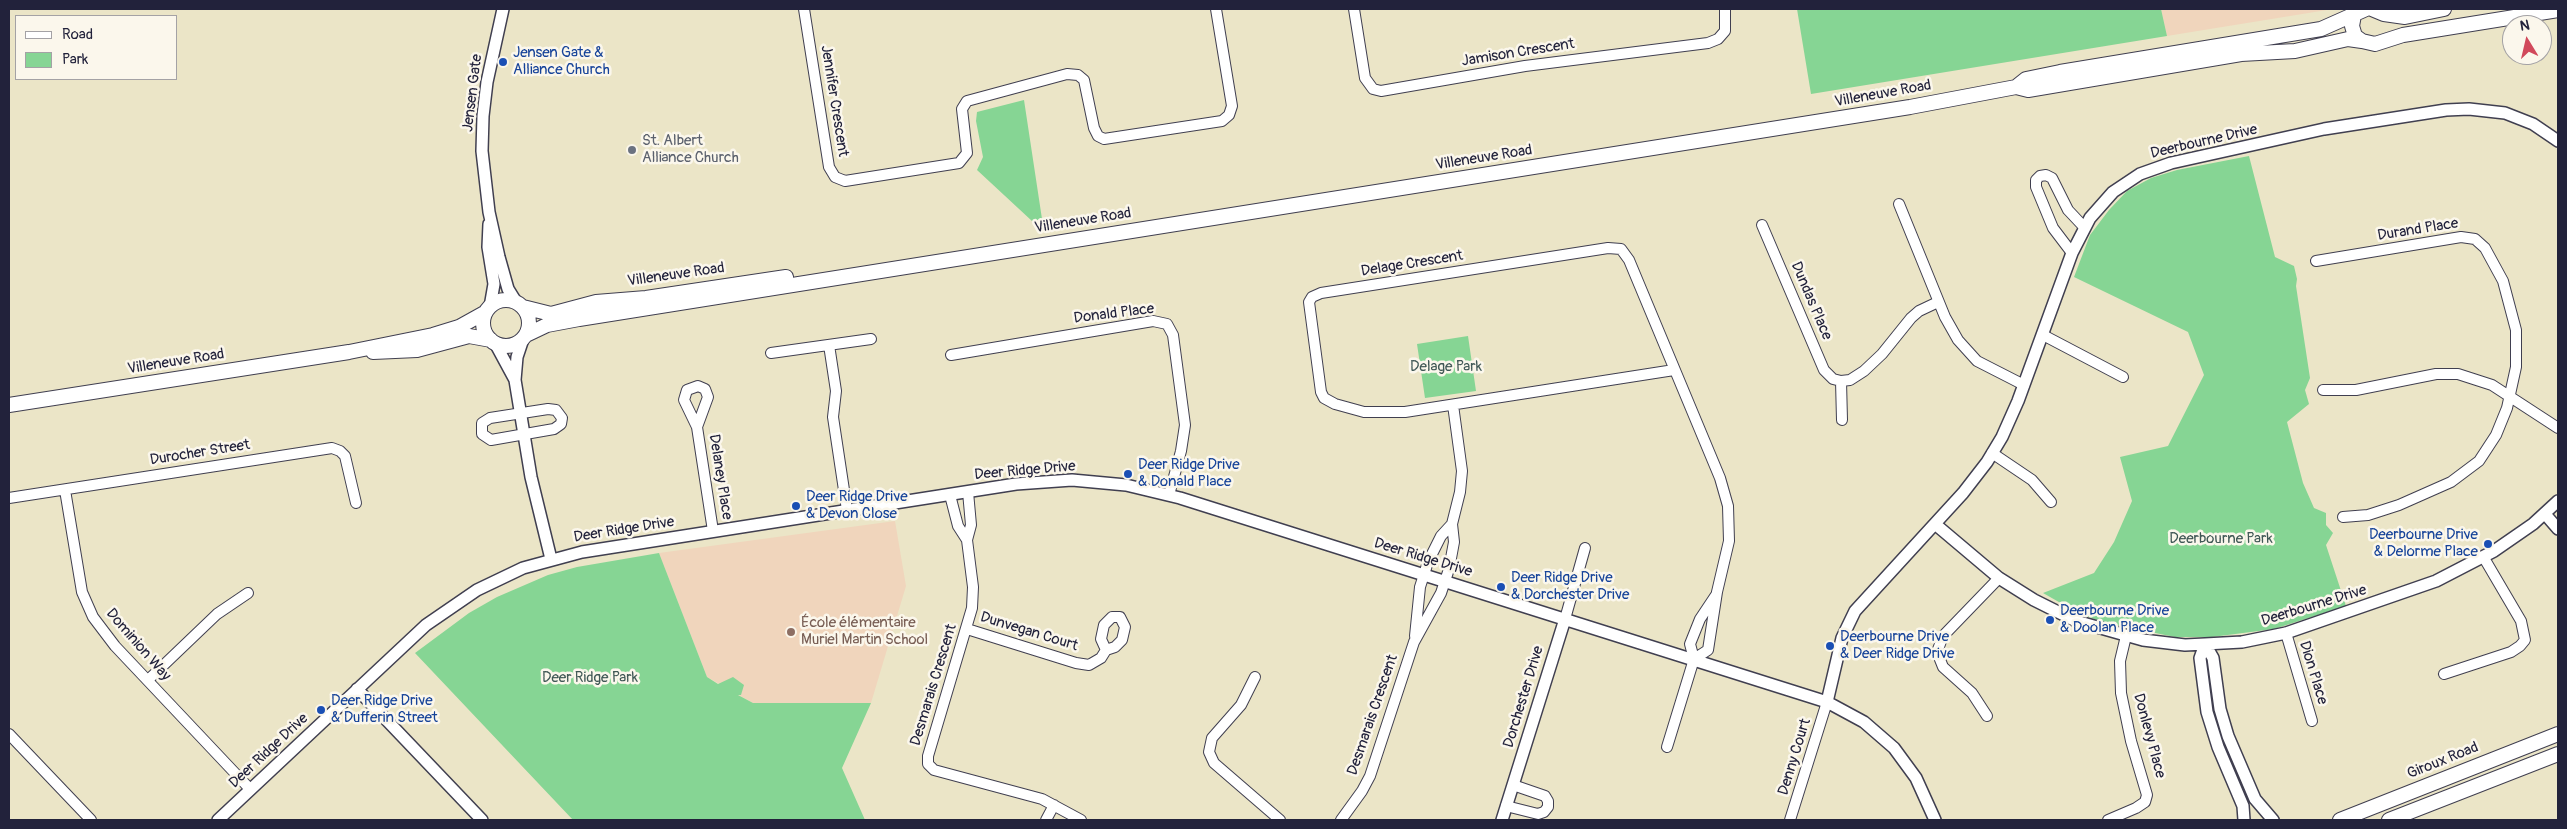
<!DOCTYPE html>
<meta charset="utf-8">
<style>
body{margin:0}
#map{position:relative;width:2567px;height:829px;overflow:hidden;background:#ebe5c7;font-family:Pangolin,sans-serif}
canvas{display:block}
.frame{position:absolute;inset:0;border:10px solid #22223b;pointer-events:none}
.legend{position:absolute;left:15px;top:15px;width:162px;height:65px;box-sizing:border-box;background:#fbf7ec;border:1px solid #a4a2a5;margin:0;padding:6px 9px;list-style:none;font-size:15px;color:#22223b}
.legend li{display:flex;align-items:center;gap:10px;height:25px}
.legend b{width:25px;border:1px solid #a4a2a5}
.north{position:absolute;left:2502px;top:15px;width:50px;height:50px;box-sizing:border-box;background:#fbf7ec;border:1px solid #a4a2a5;border-radius:50%;rotate:351deg;font-size:14px;font-weight:700;line-height:20px;text-align:center;color:#22223b}
.north::after{content:'';display:block;margin:auto;width:18px;height:22px;background:#d1495b;clip-path:polygon(50% 0,100% 100%,50% 72%,0 100%)}
</style>
<div id="map">
<canvas width="2567" height="829"></canvas>
<div class="frame"></div>
<ul class="legend">
<li><b style="height:6px;background:#fff"></b>Road</li>
<li><b style="height:14px;background:#86d594"></b>Park</li>
</ul>
<div class="north">N</div>
</div>
<script>
const ctx = document.querySelector('canvas').getContext('2d');
ctx.lineJoin = 'round';
function paint(path, color) {
  ctx.fillStyle = color;
  ctx.fill(path, 'evenodd');
}
function toPath(rows) {
  const path = new Path2D();
  for (const r of rows) {
    if (r.length === 3) {
      path.moveTo(r[0] + r[2], r[1]);
      path.arc(r[0], r[1], r[2], 0, 2 * Math.PI);
      continue;
    }
    path.moveTo(r[0], r[1]);
    for (let i = 2; i < r.length; i += 2) path.lineTo(r[i], r[i + 1]);
  }
  return path;
}
function strokePath(path, color, width, dash) {
  ctx.strokeStyle = color;
  ctx.lineWidth = width;
  ctx.lineCap = dash ? 'butt' : 'round';
  ctx.setLineDash(dash || []);
  ctx.stroke(path);
}
function drawText(font, color, halo, rows, align = 'center') {
  ctx.font = font + ' Pangolin,sans-serif';
  ctx.lineWidth = 5;
  ctx.setLineDash([]);
  ctx.textBaseline = 'middle';
  ctx.strokeStyle = halo;
  ctx.fillStyle = color;
  for (const [text, x, y, turn = 0] of rows) {
    ctx.save();
    ctx.translate(x, y);
    ctx.rotate((+turn || 0) * Math.PI / 180);
    ctx.textAlign = isNaN(turn) ? turn : align;
    if (halo) ctx.strokeText(text, 0, 0);
    ctx.fillText(text, 0, 0);
    ctx.restore();
  }
}
const built = toPath([
 [2161,9,2333,9,2167,36],
 [895,521,906,586,871,703,753,703,707,677,659,553]
]);
const green = toPath([
 [1797,9,2161,9,2167,36,1811,94],
 [1024,100,1042,219,1032,221,977,170,983,157,976,121,977,112],
 [2249,156,2275,257,2294,266,2297,279,2296,286,2310,378,2305,390,2309,404,2287,422,2303,483,2314,508,2326,513,2326,525,2333,533,2326,545,2346,606,2274,629,2212,637,2175,637,2106,623,2080,614,2043,593,2094,573,2114,542,2132,501,2120,457,2168,446,2204,375,2188,332,2074,277,2090,235,2109,210,2127,191,2151,178,2177,170],
 [1468,336,1476,391,1425,398,1417,344],
 [659,553,707,677,718,684,733,677,744,685,741,695,738,695,753,703,871,703,842,768,865,820,573,820,415,653,469,613,497,597,548,575,577,567]
]);
const minor = toPath([
 [804,9,829,167,835,177,845,181,959,163,967,153,962,109,967,101,1067,74,1078,75,1084,80,1094,128,1098,136,1104,139,1222,121,1229,115,1232,106,1216,9],
 [1354,9,1365,78,1373,89,1381,91,1525,66,1708,43,1718,39,1725,31,1725,9],
 [1899,204,1945,317,1958,340,1977,361,2024,385],
 [1762,225,1824,370,1833,379,1841,381,1850,380,1864,371,1882,354,1911,318,1919,311,1938,302],
 [2072,253,2053,228,2036,187,2036,180,2040,176,2046,175,2052,178,2068,210,2084,227],
 [2316,261,2461,237,2475,239,2485,248,2503,281,2516,330,2516,367,2507,408,2496,435,2479,461,2451,482,2399,505,2368,515,2343,517],
 [2043,335,2123,377],
 [829,345,836,391,833,417,847,510],
 [771,353,871,339],
 [951,355,1153,321,1167,324,1173,335,1185,425,1181,451,1169,495],
 [1674,370,1405,412,1364,412,1335,404,1324,398,1321,392,1309,302,1312,297,1321,293,1608,248,1621,249,1629,260,1720,478,1728,506,1729,541,1717,592,1708,650,1694,659],
 [1841,381,1842,420],
 [2323,390,2356,390,2436,374,2458,374,2492,385,2558,428],
 [548,409,556,410,562,418,561,424,554,429,491,440,482,434,482,423,490,418,548,409],
 [697,427,708,397,705,389,698,386,687,390,684,400,697,427,713,531],
 [1992,453,2032,480,2051,502],
 [65,490,82,592,93,617,115,646,250,789],
 [968,492,971,525,967,540,973,587,972,608,928,756,928,764,934,770,1042,799,1081,820],
 [950,495,958,526,967,540],
 [9,498,332,448,340,451,345,456,356,503],
 [1565,619,1585,548],
 [967,629,1076,663,1089,665,1101,658,1106,650,1115,647,1122,640,1125,627,1120,617,1112,617,1104,625,1101,639,1106,650],
 [2286,633,2312,721],
 [1415,636,1420,587,1428,562,1441,536,1452,524],
 [1694,659,1690,644,1700,619,1716,595],
 [2444,674,2511,652,2520,646,2525,640,2521,621,2484,558],
 [1255,677,1241,705,1212,738,1209,752,1214,763,1280,820],
 [148,680,217,614,248,593],
 [1987,716,1972,693,1943,667,1937,652,1943,636,1999,578],
 [9,734,91,820],
 [1667,747,1694,659],
 [1506,806,1538,814,1544,812,1548,807,1548,801,1545,796,1513,785],
 [1046,820,1054,805],
 [1341,820,1362,791,1370,776,1414,642,1441,593,1449,569,1454,542,1452,524,1460,492,1462,471,1453,405],
 [1790,820,1827,702],
 [2108,820,2136,808,2145,802,2147,795,2131,741,2121,693,2120,661,2126,636]
]);
const tertiary = toPath([
 [503,9,487,82,483,116,482,151,489,212,499,257,508,289,516,302],
 [489,224,488,247,494,284,490,307],
 [523,339,517,357,515,380,531,477,551,559],
 [495,343,515,380],
 [2545,514,2558,529],
 [1935,524,1999,578,2034,600,2076,621,2143,640,2185,645,2205,644,2242,642,2286,633,2436,581,2494,551,2533,524,2558,501],
 [2205,644,2213,658,2220,709,2228,736,2255,799,2273,820],
 [2205,644,2200,658,2207,712,2218,747,2243,806,2244,820],
 [357,689,482,820],
 [1827,702,1842,638,1855,611,1963,493,1987,462,2002,437,2018,401,2072,253,2090,218,2113,192,2140,174,2171,163,2324,129,2446,110,2469,109,2505,113,2533,124,2558,141],
 [218,820,426,625,477,590,523,568,582,552,1016,484,1072,480,1126,485,1180,498,1827,702,1864,722,1894,748,1916,778,1935,820],
 [1502,820,1565,619]
]);
const secondary = toPath([
 [2372,9,2384,14,2405,17,2444,9],
 [2354,15,2352,26,2355,36,2362,41,2375,44,2403,35,2558,10],
 [2016,87,2028,90,2241,54,2295,51,2348,39,2362,41],
 [506,323,23],
 [523,307,551,314,596,302,646,298,786,277],
 [526,335,547,325,579,319,1910,107,2016,87,2026,79,2060,72,2321,29,2366,9],
 [373,352,417,350,469,336,491,340],
 [9,405,349,352,433,335,459,327,486,312],
 [2340,820,2558,734],
 [2389,820,2558,754]
]);
const markers = [
 [503,62,5,"#1a4fb4"],
 [632,150,5,"#6b7280"],
 [1128,474,5,"#1a4fb4"],
 [796,506,5,"#1a4fb4"],
 [2488,544,5,"#1a4fb4"],
 [1501,587,5,"#1a4fb4"],
 [2050,620,5,"#1a4fb4"],
 [791,632,5,"#8d6e63"],
 [1830,646,5,"#1a4fb4"],
 [321,710,5,"#1a4fb4"]
];
const transitNames = [
 ["Jensen Gate &",513,53],
 ["Alliance Church",513,70],
 ["Deer Ridge Drive",1138,465],
 ["& Donald Place",1138,482],
 ["Deer Ridge Drive",806,497],
 ["& Devon Close",806,514],
 ["Deerbourne Drive",2478,535,"right"],
 ["& Delorme Place",2478,552,"right"],
 ["Deer Ridge Drive",1511,578],
 ["& Dorchester Drive",1511,595],
 ["Deerbourne Drive",2060,611],
 ["& Doolan Place",2060,628],
 ["Deerbourne Drive",1840,637],
 ["& Deer Ridge Drive",1840,654],
 ["Deer Ridge Drive",331,701],
 ["& Dufferin Street",331,718]
];
const streetNames = [
 ["Jamison Crescent",1518,53,-9],
 ["Jensen Gate",473,93,-83],
 ["Villeneuve Road",1883,94,-10],
 ["Jennifer Crescent",834,101,81],
 ["Deerbourne Drive",2204,142,-13],
 ["Villeneuve Road",1484,158,-9],
 ["Villeneuve Road",1083,221,-9],
 ["Durand Place",2418,230,-9],
 ["Delage Crescent",1412,264,-9],
 ["Villeneuve Road",676,275,-8],
 ["Dundas Place",1811,301,67],
 ["Donald Place",1114,314,-7],
 ["Villeneuve Road",176,362,-9],
 ["Durocher Street",200,453,-9],
 ["Deer Ridge Drive",1025,471,-5],
 ["Delaney Place",720,477,81],
 ["Deer Ridge Drive",624,530,-9],
 ["Deer Ridge Drive",1423,558,17],
 ["Deerbourne Drive",2314,606,-17],
 ["Dunvegan Court",1029,632,17],
 ["Dominion Way",138,645,49],
 ["Dion Place",2313,673,73],
 ["Desmarais Crescent",934,685,-73],
 ["Dorchester Drive",1524,697,-73],
 ["Desmarais Crescent",1373,715,-71],
 ["Donlevy Place",2149,736,75],
 ["Deer Ridge Drive",269,751,-43],
 ["Denny Court",1795,757,-73],
 ["Giroux Road",2443,761,-22]
];
const worshipNames = [
 ["St. Albert",642,141],
 ["Alliance Church",642,158]
];
const parkNames = [
 ["Delage Park",1446,367],
 ["Deerbourne Park",2221,539],
 ["Deer Ridge Park",590,678]
];
const educationNames = [
 ["École élémentaire",801,623],
 ["Muriel Martin School",801,640]
];
paint(built, '#f0d5bc');
paint(green, '#86d594');
strokePath(minor, '#403f50', 12);
strokePath(tertiary, '#403f50', 14);
strokePath(secondary, '#403f50', 16);
strokePath(minor, '#fff', 10);
strokePath(tertiary, '#fff', 11);
strokePath(secondary, '#fff', 14);
for (const [x, y, r, color] of markers) {
  const dot = new Path2D();
  dot.arc(x, y, r, 0, 2 * Math.PI);
  ctx.fillStyle = color;
  ctx.fill(dot);
  strokePath(dot, '#fbf7ec', 2);
}
drawText('15px', '#164399', '#fbf7ec', transitNames, 'left');
drawText('15px', '#22223b', '#fbf7ec', streetNames);
drawText('15px', '#5b616d', '#fbf7ec', worshipNames, 'left');
drawText('15px', '#405856', '#fbf7ec', parkNames);
drawText('15px', '#785e54', '#fbf7ec', educationNames, 'left');
</script>
